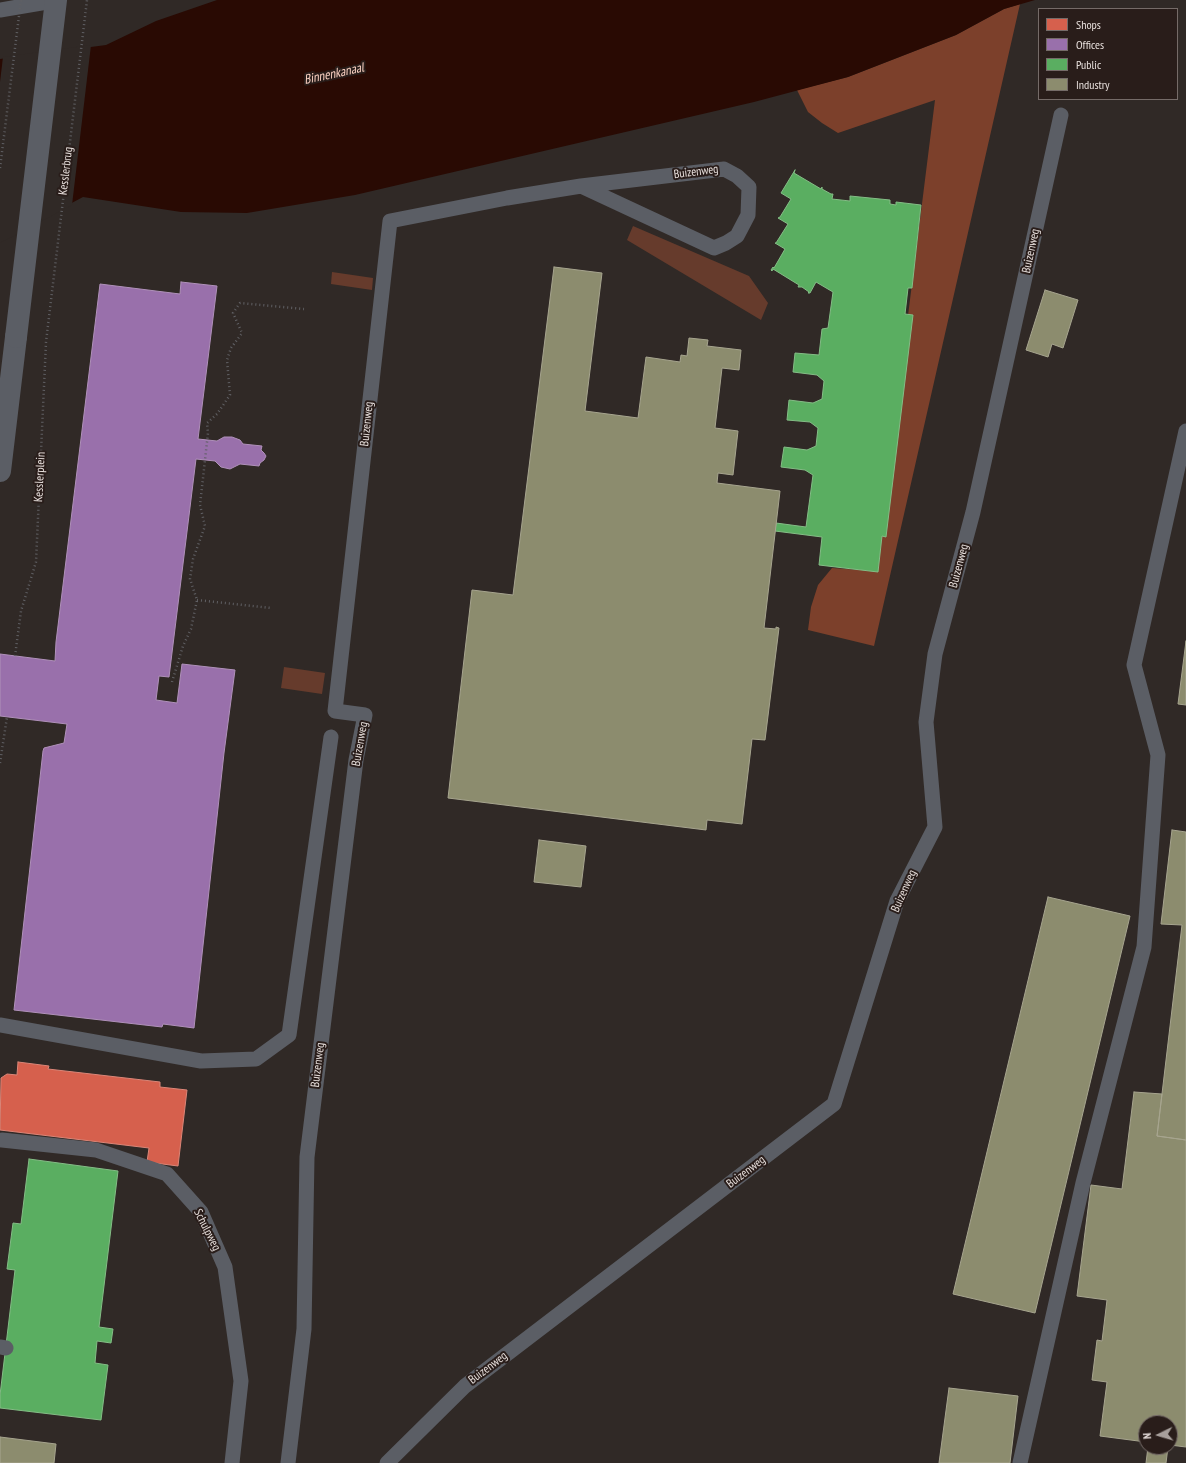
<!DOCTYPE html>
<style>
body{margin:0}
#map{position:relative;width:1186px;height:1463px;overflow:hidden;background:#302926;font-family:"PT Sans Narrow",sans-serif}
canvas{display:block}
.legend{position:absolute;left:1038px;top:8px;width:140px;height:92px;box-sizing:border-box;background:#291d1a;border:1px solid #756b68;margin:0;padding:5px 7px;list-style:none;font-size:12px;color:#e7dfdc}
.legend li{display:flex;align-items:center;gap:8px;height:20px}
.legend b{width:20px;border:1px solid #756b68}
.north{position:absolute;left:1138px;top:1415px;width:40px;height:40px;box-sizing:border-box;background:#291d1a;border:1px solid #756b68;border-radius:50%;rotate:265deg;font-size:11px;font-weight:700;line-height:16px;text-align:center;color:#e7dfdc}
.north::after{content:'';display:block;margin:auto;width:14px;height:18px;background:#a79f9c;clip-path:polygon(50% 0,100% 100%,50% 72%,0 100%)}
</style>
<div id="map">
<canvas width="1186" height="1463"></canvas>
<ul class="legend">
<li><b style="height:11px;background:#d6604d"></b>Shops</li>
<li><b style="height:11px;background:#9970ab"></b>Offices</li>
<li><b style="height:11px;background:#5aae61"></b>Public</li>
<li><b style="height:11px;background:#8c8c6e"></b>Industry</li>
</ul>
<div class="north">N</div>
</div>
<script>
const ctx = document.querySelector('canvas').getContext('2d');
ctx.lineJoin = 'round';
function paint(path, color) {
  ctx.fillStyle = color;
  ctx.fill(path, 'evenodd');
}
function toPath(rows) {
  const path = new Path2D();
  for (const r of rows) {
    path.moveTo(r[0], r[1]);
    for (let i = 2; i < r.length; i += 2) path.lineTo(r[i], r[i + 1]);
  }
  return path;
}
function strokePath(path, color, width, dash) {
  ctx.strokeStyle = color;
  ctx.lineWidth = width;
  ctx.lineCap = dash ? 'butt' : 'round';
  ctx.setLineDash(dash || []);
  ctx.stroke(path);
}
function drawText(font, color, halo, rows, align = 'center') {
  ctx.font = font + ' "PT Sans Narrow",sans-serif';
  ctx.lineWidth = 4;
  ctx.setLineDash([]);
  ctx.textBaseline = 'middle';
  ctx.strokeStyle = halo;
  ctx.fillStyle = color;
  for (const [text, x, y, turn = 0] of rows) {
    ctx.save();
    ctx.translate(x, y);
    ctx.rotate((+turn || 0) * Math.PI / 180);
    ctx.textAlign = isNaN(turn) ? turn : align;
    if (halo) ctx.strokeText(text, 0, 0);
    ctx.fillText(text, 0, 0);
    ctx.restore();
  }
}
const green = toPath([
 [633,226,749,276,768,303,761,320,627,240],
 [332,272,373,278,372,290,331,284],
 [284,667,325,673,322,694,281,688]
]);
const forest = toPath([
 [1020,4,874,646,808,630,811,607,818,585,832,568,876,571,935,100,838,133,822,123,808,112,797,90,848,77,956,35,1004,9]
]);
const water = toPath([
 [217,0,1035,0,1004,9,956,35,848,77,754,102,355,195,247,213,181,212,83,197,0,241,0,59,106,45,156,21]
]);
const pier = toPath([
 [91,45,72,205,0,243,0,82,3,57]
]);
const shops = toPath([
 [18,1062,49,1066,48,1069,160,1082,160,1087,187,1090,178,1166,147,1162,149,1148,0,1130,1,1078,7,1074,17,1075,18,1062]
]);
const offices = toPath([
 [181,282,217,286,198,439,217,441,224,437,232,437,240,440,243,444,262,446,261,450,264,453,266,456,264,460,260,463,259,466,240,464,230,469,221,467,215,461,196,459,169,677,159,676,156,700,177,703,182,664,235,670,224,753,194,1028,163,1024,162,1027,14,1010,43,751,44,748,64,743,67,724,0,716,0,654,55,661,56,642,100,284,180,294,181,282]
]);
const public = toPath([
 [795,170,794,173,821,189,822,187,822,189,831,194,833,194,832,199,850,201,850,196,890,200,890,204,896,205,896,202,921,205,912,288,908,288,905,314,913,315,886,537,882,536,878,572,819,565,822,537,775,531,776,523,806,527,813,475,805,470,781,467,784,447,807,450,816,446,818,428,810,422,787,420,789,400,813,403,822,399,824,381,817,375,793,372,795,353,819,355,822,329,828,328,833,292,816,282,810,293,808,293,809,292,802,287,798,287,799,285,773,269,772,271,771,270,773,267,774,268,785,249,775,243,776,243,788,224,778,218,780,217,791,199,781,193,795,170],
 [29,1159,118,1171,99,1327,113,1329,111,1343,97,1341,95,1363,108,1365,101,1420,0,1408,0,1395,15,1270,7,1269,13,1223,21,1224,29,1159]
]);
const industry = toPath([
 [554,267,602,273,585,411,638,418,646,357,680,362,681,355,687,356,689,338,708,340,707,346,741,350,739,370,722,368,715,428,738,431,733,475,718,473,717,483,780,491,764,628,776,629,776,627,779,628,765,740,752,739,742,824,707,820,706,830,448,798,472,590,513,595,554,267],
 [1045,290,1078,300,1063,348,1052,344,1048,357,1026,350,1045,290],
 [1186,641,1186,705,1178,704,1186,641],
 [1172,830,1186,832,1186,1140,1157,1136,1182,925,1161,924,1172,830],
 [539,840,586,846,581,887,534,882,539,840],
 [1048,897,1130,916,1035,1313,953,1294,1048,897],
 [1134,1092,1162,1094,1157,1136,1186,1140,1186,1447,1170,1445,1170,1423,1146,1423,1146,1442,1100,1436,1107,1382,1092,1380,1097,1340,1102,1341,1107,1300,1077,1296,1091,1185,1122,1189,1134,1092],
 [949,1388,1018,1396,1010,1463,939,1463,949,1388],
 [0,1437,56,1444,54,1463,0,1463,0,1437],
 [1148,1447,1168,1447,1166,1463,1146,1463,1148,1447]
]);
const path = toPath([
 [197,600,271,608],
 [15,656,21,611,36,562,46,342,87,0],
 [172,682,183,646,191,629,197,600,190,579,193,559,205,526,200,505,208,433,207,423,217,414,230,395,227,360,231,348,242,333,233,313,240,303,304,309],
 [0,763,7,717]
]);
const lane = toPath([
 [0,10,59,0],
 [0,1025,201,1061,256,1059,289,1035,331,737],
 [2,1140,96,1150,167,1174,201,1212,225,1267,241,1381,232,1463],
 [0,1347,6,1348],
 [288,1463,304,1329,307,1157,356,760,365,715,335,711,390,221,507,198,581,186,724,169,737,176,749,187,748,215,737,236,726,243,714,248,581,186],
 [387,1463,465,1386,834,1104,897,901,935,827,926,722,935,654,973,512,1061,115],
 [1020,1463,1083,1183,1144,947,1158,755,1134,665,1186,431]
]);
const street = toPath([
 [0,471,16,337]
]);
const pathBridge = toPath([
 [0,168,21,0]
]);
const streetBridge = toPath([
 [16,337,56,0]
]);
const streetNames = [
 ["Kesslerbrug",66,171,-83],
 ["Buizenweg",696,172,-7],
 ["Buizenweg",1031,251,-78],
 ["Buizenweg",367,424,-84],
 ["Kesslerplein",40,477,-87],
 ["Buizenweg",959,566,-75],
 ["Buizenweg",360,744,-80],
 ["Buizenweg",904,891,-66],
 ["Buizenweg",318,1065,-83],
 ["Buizenweg",746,1172,-37],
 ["Schulpweg",207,1230,63],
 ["Buizenweg",488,1368,-37]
];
const waterNames = [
 ["Binnenkanaal",334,74,-12]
];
paint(green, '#663b2c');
paint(forest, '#7c402b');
paint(water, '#290a03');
paint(pier, '#302926');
paint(shops, '#d6604d');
strokePath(shops, '#db8678', 1);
paint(offices, '#9970ab');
strokePath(offices, '#b091ba', 1);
paint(public, '#5aae61');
strokePath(public, '#84bd86', 1);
paint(industry, '#8c8c6e');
strokePath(industry, '#a7a58f', 1);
strokePath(path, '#606064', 2.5, [1, 3]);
strokePath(lane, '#5b5e65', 15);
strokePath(street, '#5b5e65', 22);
strokePath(pathBridge, '#606064', 2.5, [1, 3]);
strokePath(streetBridge, '#5b5e65', 22);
drawText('12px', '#e7dfdc', '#291d1a', streetNames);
drawText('italic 13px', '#fbd1c2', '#291d1a', waterNames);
</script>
